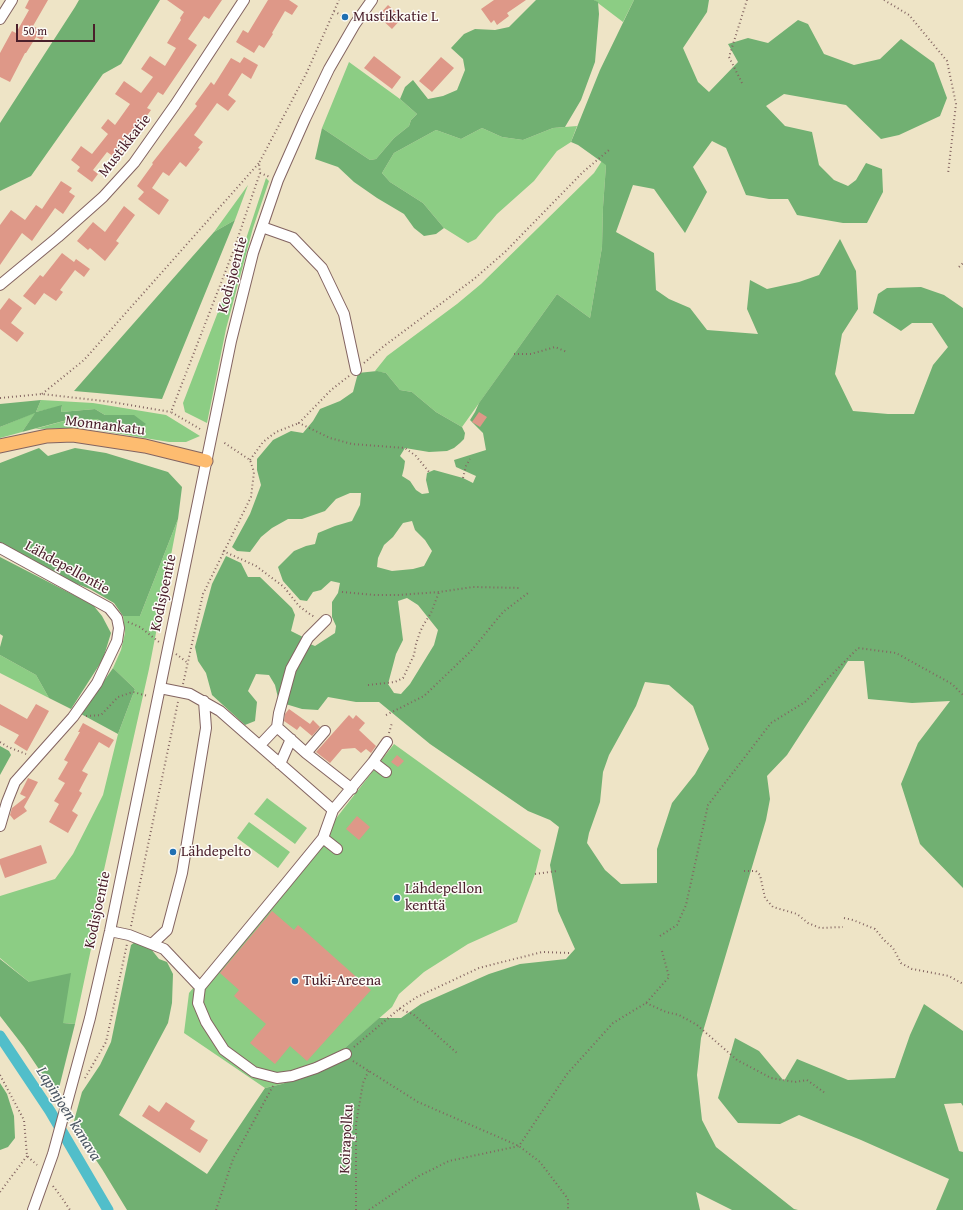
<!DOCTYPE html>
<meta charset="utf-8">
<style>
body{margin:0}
#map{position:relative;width:963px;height:1210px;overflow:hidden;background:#eee4c6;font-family:"Gentium Book Plus",serif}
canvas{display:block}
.scale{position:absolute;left:16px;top:24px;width:79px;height:18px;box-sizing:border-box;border:2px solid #4a1f2b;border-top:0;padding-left:5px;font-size:12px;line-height:14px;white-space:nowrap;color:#4a1f2b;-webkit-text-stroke:3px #fdfcf7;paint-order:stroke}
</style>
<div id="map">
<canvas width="963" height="1210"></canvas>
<div class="scale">50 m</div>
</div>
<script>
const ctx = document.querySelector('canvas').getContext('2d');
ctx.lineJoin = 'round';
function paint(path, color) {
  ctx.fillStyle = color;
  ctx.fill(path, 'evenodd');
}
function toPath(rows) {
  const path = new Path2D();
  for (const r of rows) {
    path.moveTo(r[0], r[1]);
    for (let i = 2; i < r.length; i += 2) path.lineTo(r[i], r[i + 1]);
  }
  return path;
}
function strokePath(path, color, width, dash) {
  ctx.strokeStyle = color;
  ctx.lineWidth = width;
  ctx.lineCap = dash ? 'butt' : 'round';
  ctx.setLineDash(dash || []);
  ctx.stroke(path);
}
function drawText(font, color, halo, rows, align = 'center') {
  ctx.font = font + ' "Gentium Book Plus",serif';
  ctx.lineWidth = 3;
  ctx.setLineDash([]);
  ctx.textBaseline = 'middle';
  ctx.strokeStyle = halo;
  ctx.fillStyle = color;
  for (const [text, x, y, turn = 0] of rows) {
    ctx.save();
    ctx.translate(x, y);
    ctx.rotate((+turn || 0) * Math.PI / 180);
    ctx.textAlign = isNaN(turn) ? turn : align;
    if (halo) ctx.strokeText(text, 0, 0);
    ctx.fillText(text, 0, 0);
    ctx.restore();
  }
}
const green = toPath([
 [594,0,634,0,623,22],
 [349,62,400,99,417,114,411,120,409,126,394,138,376,159,370,160,322,128],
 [577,126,571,142,557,151,534,181,497,214,476,239,468,243,444,228,423,203,390,182,382,173,394,153,436,130,461,139,482,128,502,137,523,140,553,128],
 [609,150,606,165,603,207,602,247,590,318,557,294,462,427,436,412,412,392,400,390,386,373,375,371,387,356,457,304,481,284,594,173],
 [266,178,269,181,253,228,226,329,207,423,185,412,183,403,246,239],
 [248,185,235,220,214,232],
 [41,400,93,403,166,415,200,436,186,442,169,442,84,428,35,429,71,419,97,419,110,426,134,415,105,415,95,409,61,412,62,406,36,412,22,432,0,438,0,427,36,412],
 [178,519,149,669,95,910,98,916,75,1024,63,1023,29,982,0,958,0,896,55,879,73,854,103,795,118,734,135,689,113,668,121,650,125,633,123,616,140,616],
 [0,655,36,675,49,698,0,673],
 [394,744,541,850,535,874,517,922,468,944,424,972,399,994,392,1007,321,1069,282,1084,265,1088,184,1033,189,993,290,870,327,830],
 [267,798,307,828,295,844,254,814],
 [249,822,290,852,278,868,237,838]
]);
const forest = toPath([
 [79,0,160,0,121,64,103,74,31,176,0,191,0,123,75,7],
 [536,0,594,0,598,2,599,14,595,62,581,100,565,127,553,128,523,140,502,137,482,128,461,139,436,130,394,153,382,173,390,182,423,203,444,228,436,234,424,236,414,228,404,214,377,198,354,182,338,167,315,159,322,128,370,160,376,159,394,138,409,126,411,120,417,114,400,99,405,87,413,80,428,99,443,96,457,90,465,70,463,59,451,48,464,34,475,29,495,30,509,27],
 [634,0,709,0,707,12,683,48,698,82,709,92,738,62,728,44,748,38,768,43,798,20,808,24,824,54,854,65,880,59,901,39,934,63,947,98,940,116,899,135,881,139,846,105,784,94,766,106,785,126,812,132,819,165,834,180,848,186,856,180,866,163,882,169,883,192,867,223,843,223,797,215,788,199,769,199,746,195,726,148,712,141,693,167,707,192,685,233,654,189,633,185,616,232,654,253,656,290,669,299,690,308,707,330,758,334,747,309,750,280,767,289,799,282,819,275,840,239,856,271,858,309,842,334,835,374,853,411,888,414,914,414,933,365,948,347,932,323,912,323,901,331,873,313,878,294,887,288,921,287,944,295,963,308,963,888,920,844,901,784,918,743,950,701,912,703,868,699,864,661,848,661,787,755,767,776,770,799,766,820,701,1038,697,1075,702,1120,716,1147,794,1209,798,1210,732,1210,696,1192,700,1210,127,1210,102,1169,78,1133,74,1121,82,1092,100,1065,111,1042,131,945,135,942,151,949,159,959,167,962,173,974,172,1003,168,1023,119,1115,207,1174,265,1088,282,1084,321,1069,379,1018,401,1018,421,1004,489,974,520,964,566,959,575,949,558,911,550,865,559,827,550,820,528,811,430,744,379,702,356,702,328,697,318,710,302,709,279,702,275,685,269,675,256,674,248,691,257,702,255,721,245,725,212,695,206,673,198,661,195,647,212,584,226,556,241,563,248,577,260,577,292,608,295,615,291,631,305,638,310,644,315,646,335,633,336,626,332,617,332,602,338,593,340,583,331,581,321,590,313,592,307,601,300,600,283,581,278,567,294,551,306,546,315,544,318,533,335,526,352,521,360,505,361,493,350,493,336,499,325,511,302,519,288,519,272,528,261,537,250,552,237,551,232,547,250,514,261,485,257,470,257,459,273,440,291,431,303,433,313,421,320,409,340,401,353,392,358,373,377,371,386,373,400,390,412,392,436,412,462,427,465,433,464,439,460,443,454,448,447,451,429,452,405,448,400,456,405,461,404,468,402,476,410,481,416,490,422,494,429,493,426,480,427,473,434,470,463,478,473,483,476,476,456,467,454,460,486,450,483,433,470,420,475,412,479,403,557,294,590,318,602,247,603,207,606,165,578,145,571,142,600,70],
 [412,521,415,530,425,540,432,551,424,566,413,569,392,571,377,567,378,558,384,545,393,537,403,523],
 [407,598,418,605,438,630,434,645,410,684,401,694,394,693,388,684,396,654,403,640,398,601],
 [645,682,669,685,693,706,709,749,695,774,672,803,657,849,657,883,621,884,605,870,587,843,589,833,600,802,603,772,609,755,636,706],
 [235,220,162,399,97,393,74,391,214,232],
 [41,400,36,412,62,405,61,412,95,409,105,415,134,415,146,424,136,430,110,426,97,419,71,419,22,432,35,413,0,427,0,404],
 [39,448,48,456,75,448,106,453,168,472,182,487,178,519,140,616,123,616,114,603,90,589,72,582,0,544,0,463],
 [0,557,93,605,102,616,111,633,103,659,71,709,49,698,36,675,0,655,0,647,3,636,0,634],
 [113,668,135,689,118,734,81,714],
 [0,746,9,751,11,755,0,775],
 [0,959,29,982,71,973,63,1023,75,1024,57,1096,24,1047,0,1016],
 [924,1004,963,1031,963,1106,961,1103,944,1104,959,1151,963,1152,963,1210,936,1210,949,1179,861,1140,799,1115,780,1124,738,1123,718,1098,735,1038,759,1051,784,1081,797,1059,848,1080,895,1078,910,1035],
 [0,1083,7,1094,14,1116,15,1138,8,1147,0,1150]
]);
const canal = toPath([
 [0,1036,50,1111,108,1210]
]);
const building = toPath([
 [29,0,48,0,33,26,46,33,42,40,36,37,26,53,25,53,10,82,0,77,0,53,12,31,16,33,29,10,25,8],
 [167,0,222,0,209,19,204,16,188,39,197,45,163,95,158,92,147,108,151,110,131,138,133,139,117,159,107,152,93,170,98,174,92,182,77,171,80,167,71,160,81,146,92,154,108,134,101,128,108,119,115,125,130,104,115,94,124,81,141,93,153,77,141,69,150,56,165,66,176,48,167,43,181,20,180,18,184,12],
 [268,0,289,0,298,6,292,15,285,11,272,33,273,34,264,48,259,45,254,53,236,42,243,30,248,33],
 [494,0,526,0,507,13,509,16,497,25,494,20,491,23,481,9],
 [388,5,402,18,392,29,378,16],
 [374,56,401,77,392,89,364,68],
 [244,57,258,65,251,79,242,73,228,95,236,101,228,111,217,103,194,135,203,142,198,148,200,149,186,167,180,162,169,176,163,172,152,188,169,200,159,215,138,199,144,192,137,186,153,164,152,163,197,106,195,104,211,82,214,85,231,58,240,63],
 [441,57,454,68,432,92,419,81],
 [61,181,72,188,69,192,75,196,63,214,55,208,32,241,22,233,0,265,0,225,11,210,25,220,36,205,42,209],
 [124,206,135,215,116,241,119,243,105,261,90,248,88,250,77,241,93,222,105,232],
 [62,253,74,262,76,259,90,269,84,277,75,270,60,290,63,292,56,301,44,293,35,305,23,296,40,275,43,277],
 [9,298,22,308,11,323,24,333,17,342,0,329,0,310],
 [479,412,487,417,480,427,472,422],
 [0,704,27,719,36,704,49,711,27,751,14,743,19,735,0,725],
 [289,709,310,724,313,720,320,727,312,736,300,726,297,730,284,721,285,714],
 [349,715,353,719,356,715,365,723,359,730,376,746,371,753,366,749,361,753,355,748,342,749,330,763,316,752],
 [83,723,114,740,109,748,99,742,82,771,88,774,79,791,82,793,72,811,78,815,68,833,49,822,59,804,54,801,65,783,58,779,68,762,64,760,80,732,78,732],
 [397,755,404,761,398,767,391,762],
 [28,778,38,782,24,807,27,811,14,820,10,815,12,808,26,797,20,794],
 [357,816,370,827,359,840,346,829],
 [41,845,47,863,5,878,0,864,0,859],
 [272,911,294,930,298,925,371,990,307,1061,290,1046,275,1064,250,1043,266,1024,234,996,239,990,220,973],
 [166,1102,195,1121,190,1129,208,1140,200,1153,142,1116,149,1105,159,1112]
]);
const path = toPath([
 [884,0,909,15,947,61,956,104,948,174],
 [334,11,347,19],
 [742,83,729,57,747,0],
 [260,173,270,177],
 [959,267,963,263],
 [514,354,531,354,555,347,567,352],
 [364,363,384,346,474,279,505,252,583,172,609,150],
 [349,376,331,390,299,423,330,438,352,444,405,448,416,456,429,472],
 [42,394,84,360,259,163],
 [0,398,42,394,112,402,171,412],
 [200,429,171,412,233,252,260,173,259,163,307,72,339,0],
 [250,460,263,442,276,432,299,423],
 [463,478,466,466,470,459],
 [223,551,256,566,284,587,299,606,311,615,315,617],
 [342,592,375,595,398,595,439,592,473,587,521,588],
 [128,622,140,627,159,642],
 [176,654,188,663],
 [183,684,203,594,251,497,254,472,250,460,223,442],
 [368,685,395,682,403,678,414,655,416,644,420,632,424,624,431,613,439,592],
 [386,715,424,696,471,651,503,612,528,593],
 [86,716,101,715,118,697,133,692,148,696],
 [389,733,392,723],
 [0,742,8,747,26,754],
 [744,871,756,871,760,875,765,898,773,907,797,914,808,923,820,928,843,927],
 [535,874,557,871],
 [844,918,853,920,875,929,884,940,893,948,901,963,912,969,949,976,963,984],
 [131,926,178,702],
 [660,936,677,925,686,905,708,805,771,723,805,702,858,648,896,653,952,684,963,695],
 [646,1003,666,1012,679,1015,697,1025,737,1060,771,1078,795,1082,807,1080,825,1093],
 [399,1009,413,1014,457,1053],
 [354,1047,399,1009,417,997,479,968,542,952,569,953],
 [353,1061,418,1102,519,1146,540,1162,568,1199,568,1210],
 [0,1075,24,1120,27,1156,37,1165],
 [85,1078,106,1042,127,944],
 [53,1186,62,1198,70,1210],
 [0,1192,27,1156],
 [216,1210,233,1159,273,1086],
 [356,1210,356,1124,363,1083,369,1070],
 [369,1210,419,1176,449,1161,519,1146,567,1074,613,1023,646,1003,669,977,662,951]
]);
const minor = toPath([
 [0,19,12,0],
 [262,227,293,238,322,268,344,314,356,370],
 [0,285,58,237,103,197,134,163,175,105,244,0],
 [0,548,109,608,117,618,119,628,117,641,97,683,73,717,15,782,7,802,0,826],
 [160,688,190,694,220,711,333,810],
 [277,727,306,753,352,789],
 [260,745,277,727,279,713,291,669,308,638,326,620],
 [306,753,325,731],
 [373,762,386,772],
 [280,764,291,739],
 [323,838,337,849],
 [110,931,129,935,164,949,200,987,287,882,323,838,333,810,373,762,387,742],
 [152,944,167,930,182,873,206,728,204,701],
 [200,987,198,1003,206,1022,224,1050,254,1072,277,1078,292,1076,316,1068,346,1054],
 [33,1210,53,1154,90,1018,110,931,231,341,253,253,278,180,305,119,329,69,355,24,372,0]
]);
const major = toPath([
 [0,446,47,436,73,435,145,446,206,461]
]);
const markers = [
 [345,17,4,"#1f6fb2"],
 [173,852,4,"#1f6fb2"],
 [397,898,4,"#1f6fb2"],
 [295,981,4,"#1f6fb2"]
];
const poiNames = [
 ["Mustikkatie L",353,17],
 ["Lähdepelto",181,852],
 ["Lähdepellon",405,889],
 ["kenttä",405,906],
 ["Tuki-Areena",303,981]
];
const streetNames = [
 ["Mustikkatie",125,146,-52],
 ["Kodisjoentie",233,275,-75],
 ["Monnankatu",105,426,7],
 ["Lähdepellontie",67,568,29],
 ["Kodisjoentie",164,593,-78],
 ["Kodisjoentie",98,910,-78],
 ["Koirapolku",347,1139,-87]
];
const waterNames = [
 ["Lapinjoen kanava",68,1114,58]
];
paint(green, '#8ccd84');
paint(forest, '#71b072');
strokePath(canal, '#51beca', 11);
paint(building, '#de9888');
strokePath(minor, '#836461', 12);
strokePath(major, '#836461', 15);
strokePath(path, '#836461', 2, [1, 3]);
strokePath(minor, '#fff', 10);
strokePath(major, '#fdbc70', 13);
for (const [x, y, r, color] of markers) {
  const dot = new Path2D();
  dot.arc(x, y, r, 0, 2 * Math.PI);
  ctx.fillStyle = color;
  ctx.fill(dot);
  strokePath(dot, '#fdfcf7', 1.5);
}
drawText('15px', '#4a1f2b', '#fdfcf7', poiNames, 'left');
drawText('15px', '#4a1f2b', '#fdfcf7', streetNames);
drawText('italic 16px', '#4c5763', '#fdfcf7', waterNames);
</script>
